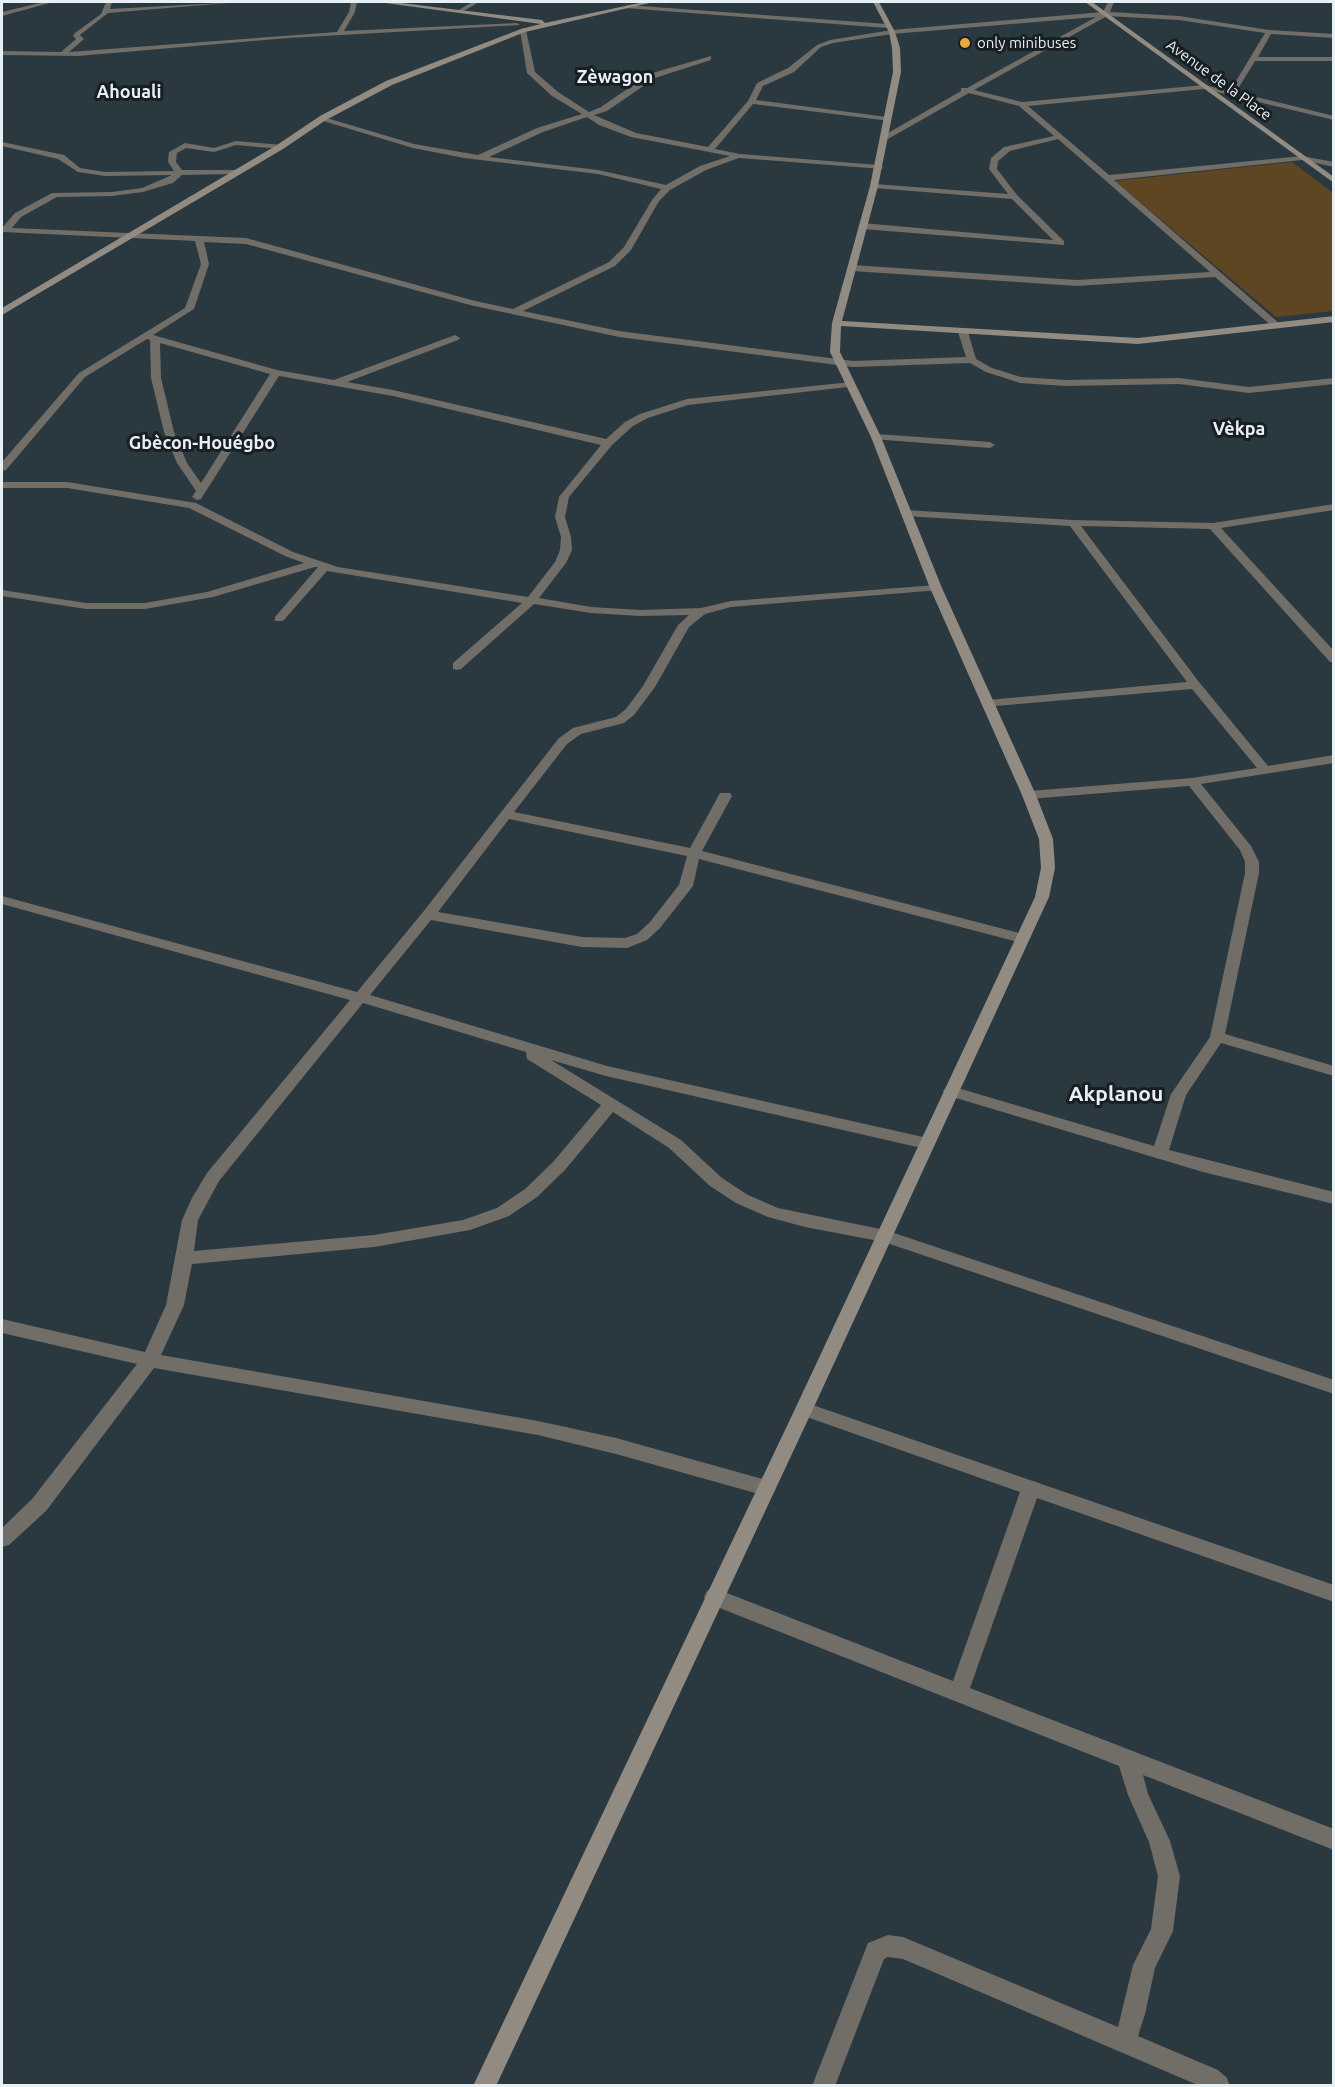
<!DOCTYPE html>
<meta charset="utf-8">
<style>
body{margin:0}
#map{position:relative;width:1335px;height:2087px;overflow:hidden;background:#2a3940;font-family:Ubuntu,sans-serif}
canvas{display:block}
.frame{position:absolute;inset:0;border:3px solid #e7f0f5;pointer-events:none}
</style>
<div id="map">
<canvas width="1335" height="2087"></canvas>
<div class="frame"></div>
</div>
<script>
const ctx = document.querySelector('canvas').getContext('2d');
ctx.lineJoin = 'round';
function paint(path, color) {
  ctx.fillStyle = color;
  ctx.fill(path, 'evenodd');
}
function toPath(rows) {
  const path = new Path2D();
  for (const r of rows) {
    path.moveTo(r[0], r[1]);
    for (let i = 2; i < r.length; i += 2) path.lineTo(r[i], r[i + 1]);
  }
  return path;
}
function strokePath(path, color, width, dash) {
  ctx.strokeStyle = color;
  ctx.lineWidth = width;
  ctx.lineCap = dash ? 'butt' : 'round';
  ctx.setLineDash(dash || []);
  ctx.stroke(path);
}
function drawText(font, color, halo, rows, align = 'center') {
  ctx.font = font + ' Ubuntu,sans-serif';
  ctx.lineWidth = 6;
  ctx.setLineDash([]);
  ctx.textBaseline = 'middle';
  ctx.strokeStyle = halo;
  ctx.fillStyle = color;
  for (const [text, x, y, turn = 0] of rows) {
    ctx.save();
    ctx.translate(x, y);
    ctx.rotate((+turn || 0) * Math.PI / 180);
    ctx.textAlign = isNaN(turn) ? turn : align;
    if (halo) ctx.strokeText(text, 0, 0);
    ctx.fillText(text, 0, 0);
    ctx.restore();
  }
}
const green = toPath([
 [1292,162,1333,193,1333,311,1276,317,1115,181]
]);
const street = toPath([
 [44,2,53,2,2,16,2,12,44,2],
 [106,2,112,2,110,9,240,2,108,13,80,35,84,39,69,52,337,32,349,12,351,2,357,2,355,12,344,31,517,23,520,25,288,38,78,56,2,55,2,51,61,52,76,39,73,36,75,33,101,14,106,2],
 [472,2,479,2,462,12,457,11,472,2],
 [1108,2,1114,2,1110,12,1179,16,1269,30,1334,34,1334,38,1271,34,1258,57,1334,57,1334,61,1255,61,1236,92,1334,116,1334,120,1204,89,1028,106,1109,175,1302,156,1334,162,1334,167,1302,160,1114,180,1280,324,1280,328,1274,328,1215,277,1077,286,852,271,848,268,852,265,1077,280,1210,272,1058,139,1010,151,998,161,997,169,1017,195,1064,241,1064,245,862,229,858,226,862,223,1053,240,1012,199,874,188,870,186,874,184,1008,194,989,169,991,158,1004,147,1054,136,1019,106,969,93,888,139,881,137,961,91,961,88,967,88,1096,17,892,34,833,43,821,47,794,72,763,86,756,100,887,117,890,121,753,104,715,149,740,154,879,165,883,167,882,169,739,158,706,170,670,190,659,201,631,250,615,266,523,311,619,331,853,361,966,357,958,332,963,329,968,332,976,359,992,368,1021,377,1065,380,1179,378,1249,387,1334,378,1334,384,1249,393,1179,384,1065,386,1020,383,986,372,970,363,853,367,619,337,470,305,246,244,204,242,209,264,194,309,153,335,277,370,334,380,455,335,460,338,458,340,347,382,393,390,606,439,625,422,640,414,687,399,851,382,851,386,848,387,688,405,648,418,633,426,612,445,569,497,565,517,571,537,572,550,566,563,539,598,591,607,640,610,701,608,731,601,936,585,940,586,940,590,731,607,705,614,689,627,655,687,634,715,624,723,581,734,567,744,514,812,690,848,720,793,730,793,732,796,702,851,1027,935,1029,938,1027,941,1022,943,699,859,693,886,660,928,647,940,627,948,582,947,431,920,370,995,607,1066,932,1139,934,1143,932,1147,926,1149,606,1076,551,1060,681,1140,722,1178,748,1195,778,1208,885,1230,1334,1380,1334,1394,884,1242,805,1227,768,1217,736,1203,710,1186,669,1148,613,1112,565,1170,537,1197,509,1216,470,1230,374,1247,192,1264,184,1305,161,1355,538,1421,616,1438,766,1480,773,1482,775,1488,773,1494,766,1496,616,1454,538,1435,154,1368,46,1511,9,1545,2,1547,2,1528,32,1499,137,1364,2,1333,2,1319,145,1352,166,1305,182,1220,192,1198,207,1173,350,1000,2,904,2,896,357,992,423,912,559,738,573,728,616,717,626,709,643,686,678,625,689,615,640,616,591,613,534,604,461,669,457,670,453,669,453,663,522,603,327,571,283,621,275,621,275,617,318,567,315,567,213,597,145,609,86,609,2,596,2,590,86,603,145,603,207,592,304,563,285,556,189,508,67,488,2,488,2,482,67,482,196,503,293,552,338,567,528,597,555,562,560,550,561,537,555,517,559,497,601,445,393,396,279,376,206,491,201,499,197,500,192,497,196,491,177,463,164,432,151,378,150,340,147,339,85,377,6,470,2,471,2,462,79,373,185,308,201,264,195,241,2,232,2,228,15,213,52,193,112,192,142,188,172,175,105,176,78,172,58,159,2,146,2,142,64,155,80,168,105,172,174,171,168,162,169,152,185,143,214,148,236,141,283,145,284,147,280,149,236,145,214,152,186,148,177,153,176,162,182,170,235,170,239,172,235,174,182,175,173,183,143,192,112,196,57,197,21,217,12,228,246,238,475,301,513,309,609,262,624,247,652,200,661,189,598,174,464,158,413,148,320,120,320,116,414,144,478,155,537,128,582,114,552,96,527,73,520,30,523,28,526,30,535,72,558,92,589,112,601,107,649,74,711,56,711,60,655,78,607,111,594,115,636,133,708,147,748,101,757,83,788,68,817,45,830,40,892,30,1103,12,1108,2],
 [1107,16,1179,20,1265,33,1230,91,1204,85,1022,102,974,90,1107,16],
 [587,117,599,125,631,137,730,156,700,166,666,185,598,170,489,157,543,132,587,117],
 [160,343,270,374,201,483,187,463,174,432,161,378,160,343],
 [509,819,687,856,679,885,650,922,637,934,625,938,582,937,438,912,509,819],
 [363,1003,526,1052,527,1059,601,1105,553,1162,525,1189,497,1208,463,1220,374,1235,194,1251,198,1220,219,1181,363,1003],
 [627,5,887,24,890,26,887,28,625,8,627,5],
 [876,434,990,442,995,445,990,448,872,439,871,437,876,434],
 [1334,504,1334,510,1221,528,1334,651,1334,662,1330,662,1210,529,1081,526,1199,682,1268,766,1334,755,1334,763,1201,784,1251,846,1259,862,1259,873,1225,1034,1334,1066,1334,1076,1221,1043,1186,1095,1169,1150,1334,1192,1334,1204,1203,1172,946,1095,943,1091,946,1087,951,1086,1154,1146,1171,1094,1210,1037,1245,873,1245,862,1240,850,1189,786,1029,799,1022,795,1029,791,1192,778,1257,768,1192,689,984,707,982,704,988,700,1187,682,1070,526,905,516,900,513,905,510,1073,520,1213,523,1334,504],
 [804,1402,1334,1585,1334,1602,1037,1498,970,1688,1334,1829,1334,1850,1143,1775,1148,1794,1170,1841,1180,1876,1173,1931,1155,1968,1145,2014,1138,2036,1218,2070,1227,2078,1230,2086,1200,2086,903,1959,888,1957,884,1959,835,2086,812,2086,868,1943,888,1935,903,1937,1118,2027,1133,1965,1151,1929,1158,1876,1149,1842,1128,1795,1119,1766,707,1603,704,1597,707,1591,714,1588,953,1681,1020,1492,798,1414,795,1409,798,1404,804,1402]
]);
const secondary = toPath([
 [378,2,393,2,542,20,545,23,644,2,654,2,525,32,392,85,326,120,283,149,2,315,2,308,277,145,320,116,386,81,521,29,541,24,378,2],
 [873,2,879,2,895,32,900,48,901,72,878,186,842,321,1138,338,1334,316,1334,322,1138,344,841,326,840,352,881,437,942,588,1036,795,1053,839,1055,868,1049,897,813,1409,496,2086,473,2086,795,1409,1035,897,1041,868,1039,839,1022,795,930,588,871,437,830,352,832,323,870,186,893,72,892,48,889,32,873,2],
 [1085,2,1092,2,1334,177,1334,183,1085,2]
]);
const markers = [
 [965,43,6,"#eda83b"]
];
const farPoinames = [
 ["only minibuses",977,43]
];
const farStreetnames = [
 ["Avenue de la Place",1219,80,36]
];
const farQuarternames = [
 ["Zèwagon",615,77],
 ["Ahouali",129,92],
 ["Vèkpa",1239,429],
 ["Gbècon-Houégbo",202,443]
];
const quarterNames = [
 ["Akplanou",1116,1094]
];
paint(green, '#5f4623');
paint(street, '#716d67');
paint(secondary, '#928b82');
for (const [x, y, r, color] of markers) {
  const dot = new Path2D();
  dot.arc(x, y, r, 0, 2 * Math.PI);
  ctx.fillStyle = color;
  ctx.fill(dot);
  strokePath(dot, '#181f22', 2);
}
drawText('15px', '#e7f0f5', '#181f22', farPoinames, 'left');
drawText('15px', '#e7f0f5', '#181f22', farStreetnames);
drawText('bold 18px', '#e7f0f5', '#181f22', farQuarternames);
drawText('bold 21px', '#e7f0f5', '#181f22', quarterNames);
</script>
